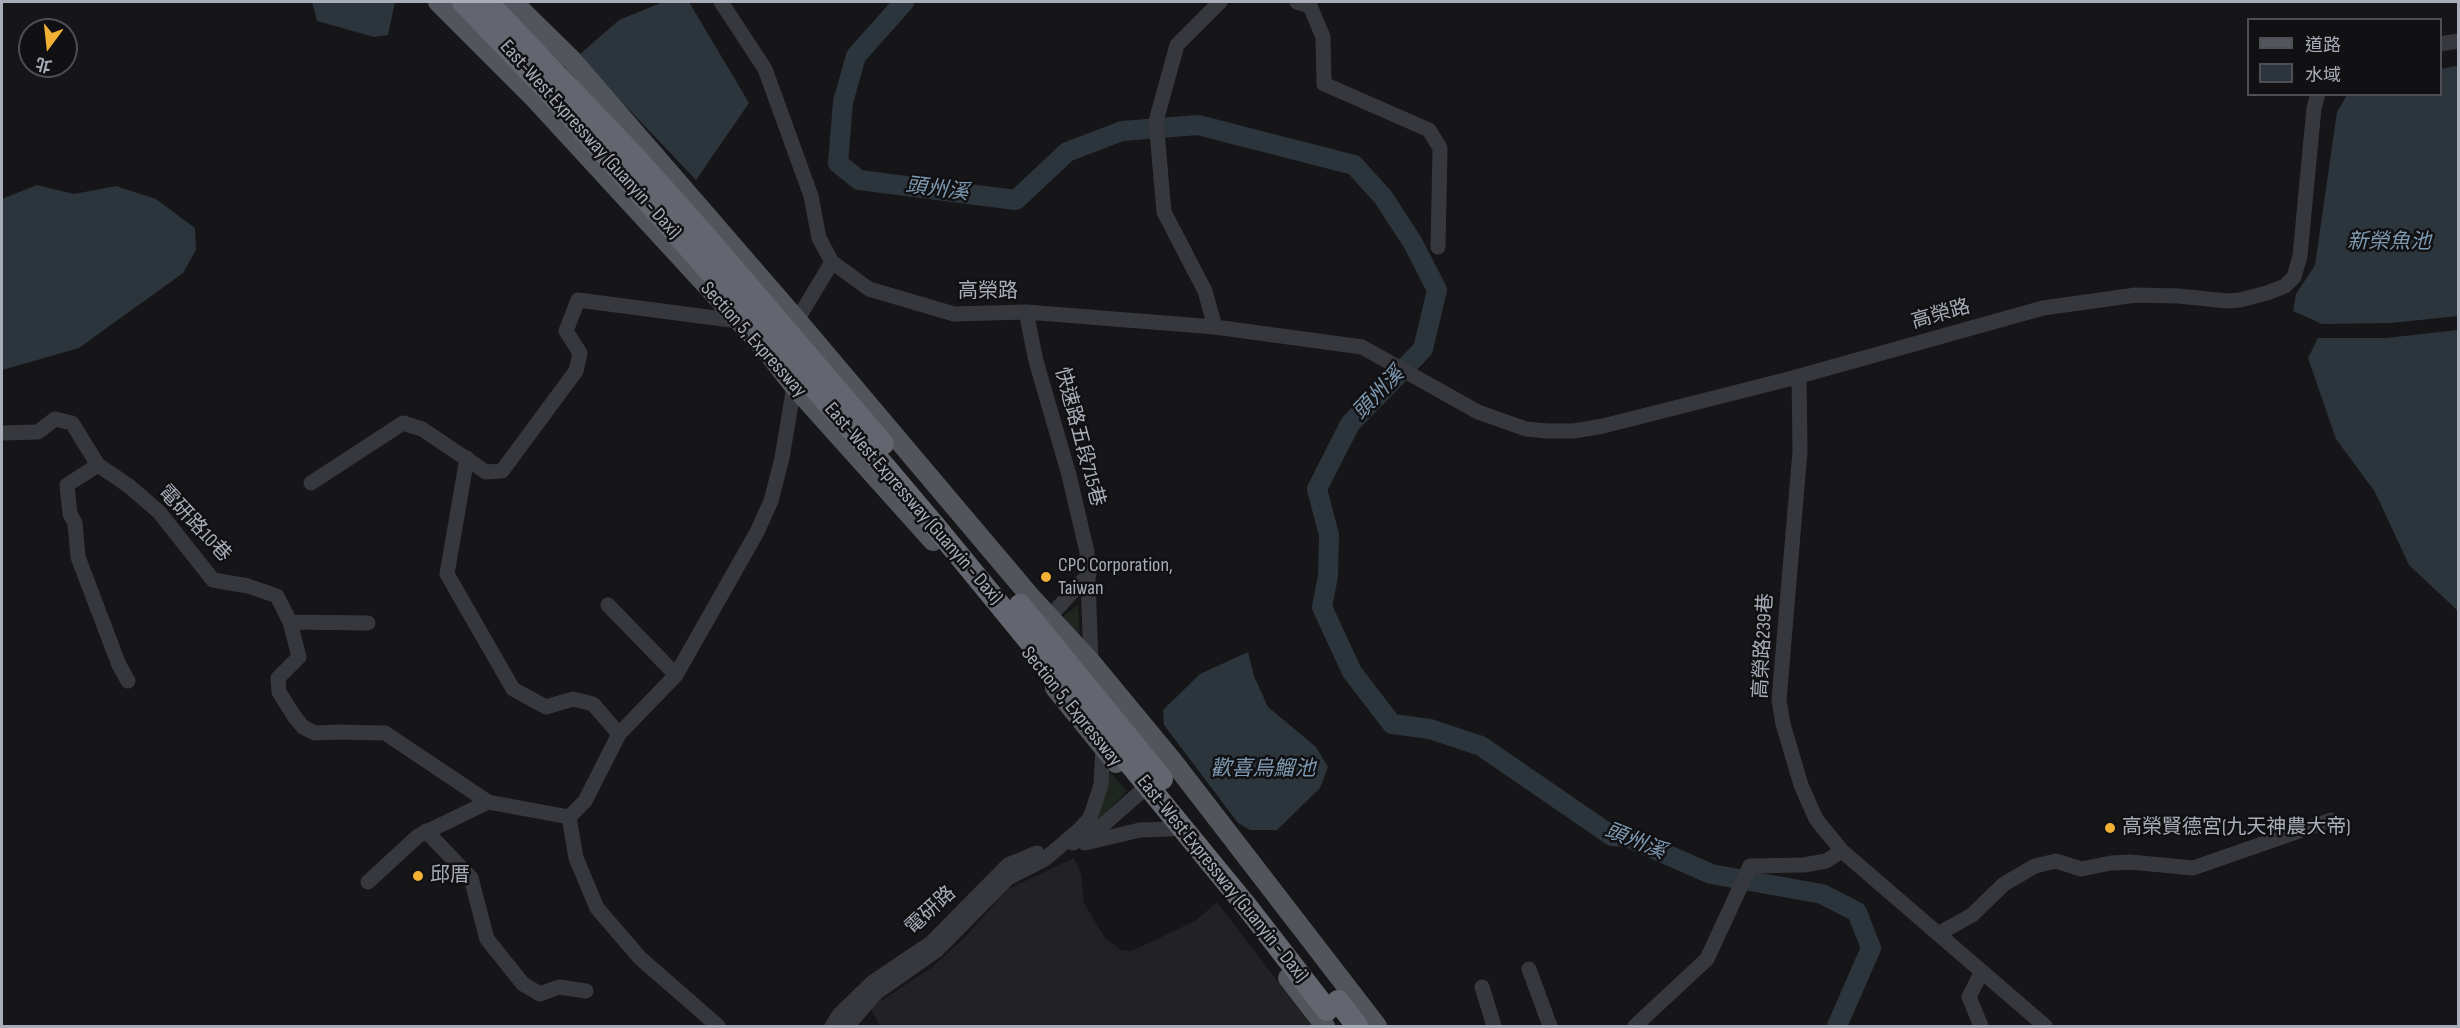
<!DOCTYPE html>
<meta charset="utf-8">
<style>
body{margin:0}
#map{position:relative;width:2460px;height:1028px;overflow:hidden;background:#161618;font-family:"Sofia Sans Condensed","Noto Sans TC",sans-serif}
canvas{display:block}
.frame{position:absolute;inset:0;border:3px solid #a8adb8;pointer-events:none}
.legend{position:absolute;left:2247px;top:18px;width:195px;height:78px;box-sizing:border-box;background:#111113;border:2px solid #4d4f55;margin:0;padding:8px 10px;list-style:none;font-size:18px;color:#a8adb8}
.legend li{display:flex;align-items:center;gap:12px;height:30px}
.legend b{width:30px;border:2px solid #4d4f55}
.north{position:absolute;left:18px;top:18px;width:60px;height:60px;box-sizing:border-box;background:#111113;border:2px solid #4d4f55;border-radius:50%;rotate:195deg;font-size:16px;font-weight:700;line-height:24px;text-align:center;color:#a8adb8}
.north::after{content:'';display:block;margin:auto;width:21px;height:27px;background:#f2b134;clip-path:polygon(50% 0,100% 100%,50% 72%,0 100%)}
</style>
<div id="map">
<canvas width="2460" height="1028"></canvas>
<div class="frame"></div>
<ul class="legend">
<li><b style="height:8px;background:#53555c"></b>道路</li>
<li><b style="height:16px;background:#2c353c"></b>水域</li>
</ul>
<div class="north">北</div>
</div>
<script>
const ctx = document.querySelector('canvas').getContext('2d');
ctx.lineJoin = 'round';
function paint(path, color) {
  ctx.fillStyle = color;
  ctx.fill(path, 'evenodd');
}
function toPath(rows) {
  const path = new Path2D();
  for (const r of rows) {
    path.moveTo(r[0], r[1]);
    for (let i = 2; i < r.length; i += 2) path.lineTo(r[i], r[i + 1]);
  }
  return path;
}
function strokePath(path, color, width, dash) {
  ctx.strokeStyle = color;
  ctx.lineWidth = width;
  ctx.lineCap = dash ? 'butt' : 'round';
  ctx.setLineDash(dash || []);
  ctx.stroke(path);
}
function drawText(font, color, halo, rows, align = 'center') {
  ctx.font = font + ' "Sofia Sans Condensed","Noto Sans TC",sans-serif';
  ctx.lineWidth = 5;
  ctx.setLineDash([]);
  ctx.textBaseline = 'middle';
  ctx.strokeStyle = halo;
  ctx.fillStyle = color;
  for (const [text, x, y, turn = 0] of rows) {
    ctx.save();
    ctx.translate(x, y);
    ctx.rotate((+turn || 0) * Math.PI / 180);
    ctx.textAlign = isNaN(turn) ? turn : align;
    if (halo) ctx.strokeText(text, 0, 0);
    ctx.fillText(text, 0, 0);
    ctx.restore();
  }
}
const built = toPath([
 [1074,858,1081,874,1084,903,1105,938,1121,950,1132,951,1195,921,1217,902,1312,1026,880,1026,870,1008,931,968,965,937,1008,889]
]);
const green = toPath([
 [1078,605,1080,642,1061,618],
 [1110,772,1127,791,1090,828,1107,791]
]);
const water = toPath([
 [312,2,395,2,388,35,374,37,317,21],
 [663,2,689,2,749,103,696,180,578,56,619,20],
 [2456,66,2458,68,2458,316,2391,323,2322,324,2293,311,2296,294,2315,265,2337,112,2347,95,2440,94,2441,69],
 [37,185,74,194,116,186,156,199,195,228,196,250,183,273,79,348,2,370,2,199],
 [2458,330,2458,611,2409,565,2375,492,2336,439,2308,358,2318,338,2386,338],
 [1248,652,1254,676,1268,707,1316,747,1328,767,1320,788,1277,830,1250,830,1238,823,1164,725,1163,710,1200,674]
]);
const river = toPath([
 [904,2,856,56,843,102,838,163,859,180,1016,200,1067,152,1122,131,1198,125,1354,165,1383,197,1413,243,1437,290,1423,349,1350,424,1317,489,1329,535,1328,576,1322,607,1352,672,1392,724,1430,729,1481,746,1612,836,1627,837,1711,874,1822,894,1857,912,1871,948,1837,1026]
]);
const minor = toPath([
 [721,2,765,69,811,196,819,238,832,262,869,289,954,314,1026,312,1215,327,1362,347,1478,412,1526,429,1548,431,1574,431,1603,426,1789,379,2043,308,2136,295,2179,296,2227,301,2240,300,2267,293,2285,286,2294,277,2300,256,2314,108,2318,94],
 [1297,2,1310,6,1323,37,1324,84,1429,130,1440,148,1438,247],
 [2440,44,2458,41],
 [1026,312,1036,361,1069,475,1087,552,1091,662],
 [797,320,832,262],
 [1215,327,1205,291,1164,212,1156,121,1177,45,1220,2],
 [1799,376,1800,451,1779,700,1783,724,1801,785,1816,819,1842,851,2045,1026],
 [2,433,38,432,55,419,72,423,98,465,129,486,159,512,213,580,248,586,277,596,290,622,299,657,278,678,279,692,294,716,303,727,315,733,338,732,385,733,488,802,569,817],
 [467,458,447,574,513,689,546,707,573,699,593,704,619,734],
 [98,465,67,485,70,514,75,523,78,557,119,665,128,681],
 [311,483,403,423,422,429,486,472,502,471,576,371,580,353,566,331,578,300,738,321],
 [608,605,676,675],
 [290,622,368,623],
 [1042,625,1089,574],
 [569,817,585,801,619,734,676,675,757,532,771,501,782,458,794,386],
 [569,817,576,858,597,908,640,958,718,1026],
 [426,831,471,878,487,939,523,984,540,994,559,987,586,991],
 [1073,843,1095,832,1153,781],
 [1085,843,1140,830,1171,829],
 [368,882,418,836,488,802],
 [1938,934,1972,915,2004,884,2035,866,2056,861,2081,869,2111,863,2130,862,2193,868,2331,820],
 [1529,969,1550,1026],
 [1482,987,1494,1026],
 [832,1026,839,1015,873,982,931,943,1008,865,1037,853],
 [847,1026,877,992,937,950,1008,878,1045,859,1079,830,1090,818,1101,785,1103,749],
 [1635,1026,1707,959,1750,866,1804,865,1826,861,1842,851],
 [1981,1026,1969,997,1981,973]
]);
const major = toPath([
 [438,2,534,98,765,349,794,386,933,541],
 [513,2,572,60,797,320,1030,596,1091,662,1172,760,1377,1026],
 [1055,688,1116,763],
 [1288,978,1325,1026]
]);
const highway = toPath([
 [463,2,545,87,886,468,935,526],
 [487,2,636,158,709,240,883,444],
 [1338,1001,1357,1026]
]);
const highwayBridge = toPath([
 [935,526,1248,908,1327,1010],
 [1020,605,1162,779]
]);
const markers = [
 [1046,577,6,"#f2b134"],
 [2110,828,6,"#f2b134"],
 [418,876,6,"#f2b134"]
];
const streetNames = [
 ["East-West Expressway (Guanyin - Daxi)",590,140,48],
 ["高榮路",988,292],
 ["高榮路",1941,315,-16],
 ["Section 5, Expressway",753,340,48],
 ["快速路五段715巷",1079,437,75],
 ["East-West Expressway (Guanyin - Daxi)",913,504,49],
 ["電研路10巷",194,524,47],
 ["高榮路239巷",1764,646,-87],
 ["Section 5, Expressway",1071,707,51],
 ["East-West Expressway (Guanyin - Daxi)",1222,879,51],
 ["電研路",931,911,-43]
];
const poiNames = [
 ["CPC Corporation,",1058,566],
 ["Taiwan",1058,589],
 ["高榮賢德宮(九天神農大帝)",2122,828],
 ["邱厝",430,876]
];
const waterNames = [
 ["頭州溪",937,190,7],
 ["新榮魚池",2389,243],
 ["頭州溪",1379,394,-46],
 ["歡喜烏鰡池",1263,770],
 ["頭州溪",1635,842,22]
];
paint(built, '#222225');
paint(green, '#1e261f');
paint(water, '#2c353c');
strokePath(river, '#2c353c', 20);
strokePath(minor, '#37383d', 15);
strokePath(major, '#53555c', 20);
strokePath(highway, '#63666e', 22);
strokePath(highwayBridge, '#63666e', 22);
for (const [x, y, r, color] of markers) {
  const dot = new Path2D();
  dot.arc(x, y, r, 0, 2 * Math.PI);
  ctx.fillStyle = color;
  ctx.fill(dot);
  strokePath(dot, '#111113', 2);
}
drawText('20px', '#a8adb8', '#111113', streetNames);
drawText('20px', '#a8adb8', '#111113', poiNames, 'left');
drawText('italic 21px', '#7f9bb3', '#111113', waterNames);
</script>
